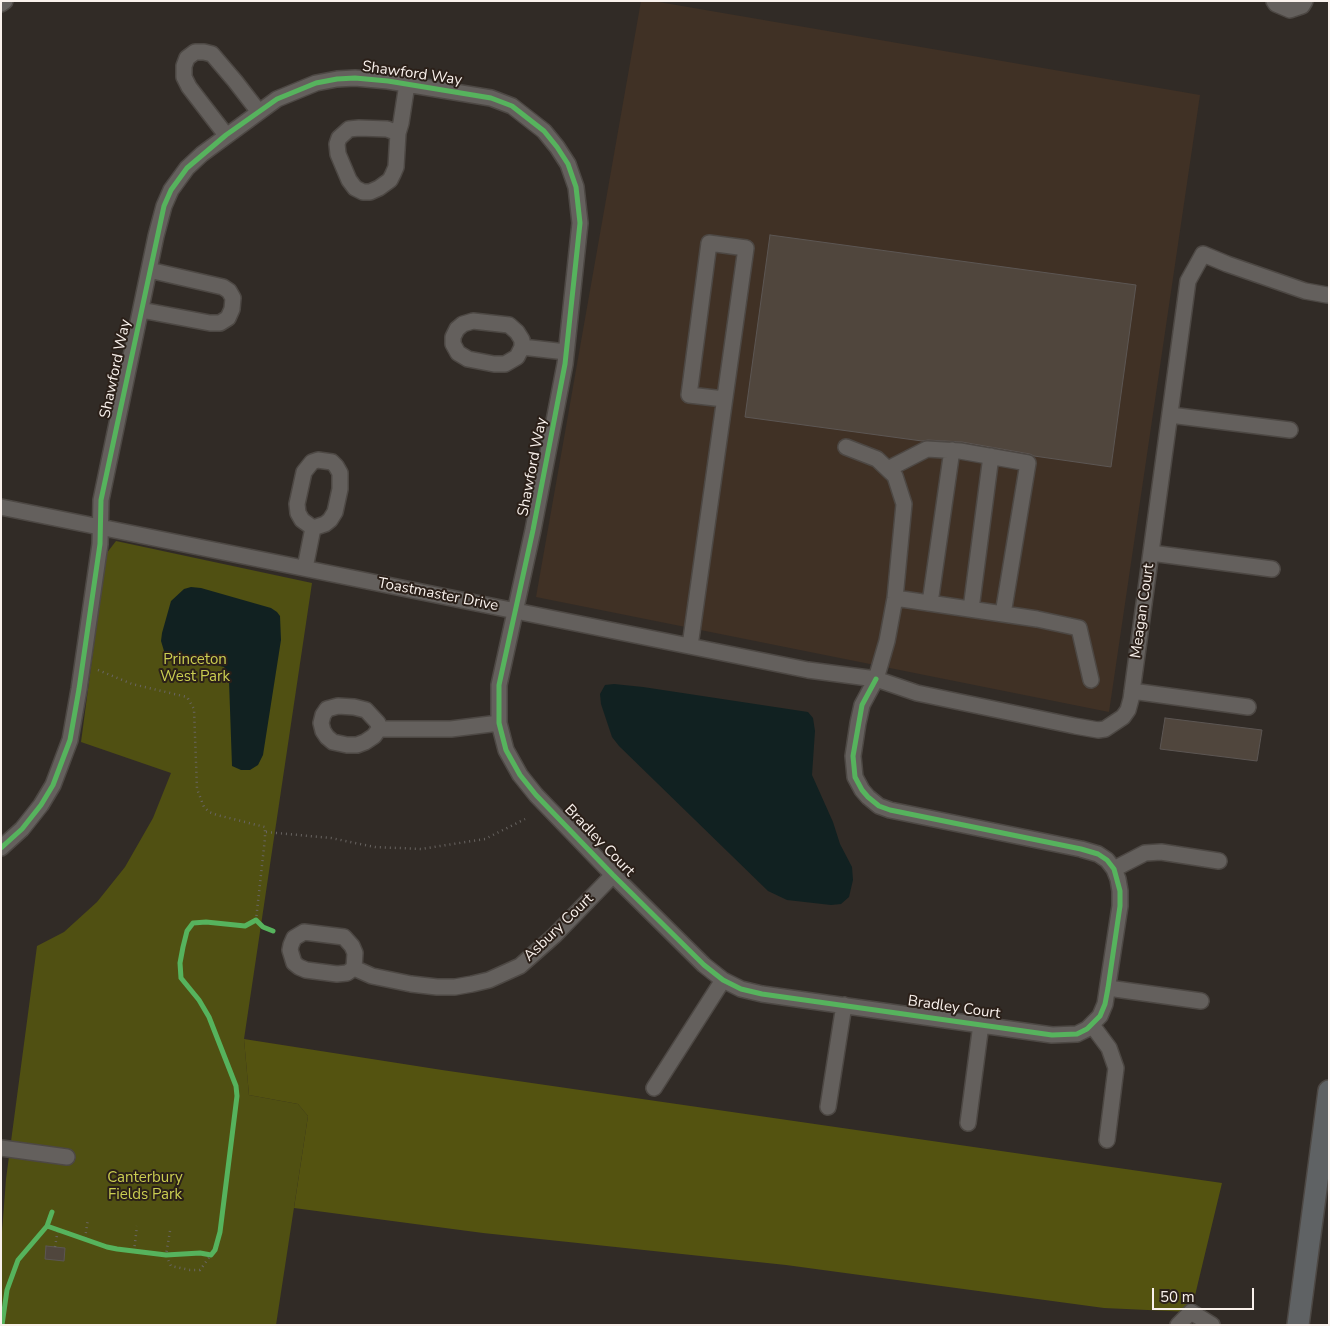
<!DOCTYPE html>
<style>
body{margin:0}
#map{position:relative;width:1330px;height:1326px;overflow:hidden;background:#312b26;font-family:"Nunito Sans",sans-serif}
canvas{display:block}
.frame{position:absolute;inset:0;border:2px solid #f9f1ec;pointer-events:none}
.scale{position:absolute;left:1152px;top:1288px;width:102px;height:22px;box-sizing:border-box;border:2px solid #f9f1ec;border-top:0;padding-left:6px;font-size:15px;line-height:18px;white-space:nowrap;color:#f9f1ec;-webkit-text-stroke:4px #2b2019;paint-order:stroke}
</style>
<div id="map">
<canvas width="1330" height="1326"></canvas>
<div class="frame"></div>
<div class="scale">50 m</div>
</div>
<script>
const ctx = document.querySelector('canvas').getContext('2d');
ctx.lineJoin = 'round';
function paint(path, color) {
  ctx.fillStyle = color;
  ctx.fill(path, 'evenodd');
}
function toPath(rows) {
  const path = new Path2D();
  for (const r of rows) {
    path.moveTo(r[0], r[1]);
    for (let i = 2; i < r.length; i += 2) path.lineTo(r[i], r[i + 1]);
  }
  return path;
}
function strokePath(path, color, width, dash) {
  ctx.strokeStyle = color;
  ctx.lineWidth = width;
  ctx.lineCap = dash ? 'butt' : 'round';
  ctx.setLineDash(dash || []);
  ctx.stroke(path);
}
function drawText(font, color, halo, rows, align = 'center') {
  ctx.font = font + ' "Nunito Sans",sans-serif';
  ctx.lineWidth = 4;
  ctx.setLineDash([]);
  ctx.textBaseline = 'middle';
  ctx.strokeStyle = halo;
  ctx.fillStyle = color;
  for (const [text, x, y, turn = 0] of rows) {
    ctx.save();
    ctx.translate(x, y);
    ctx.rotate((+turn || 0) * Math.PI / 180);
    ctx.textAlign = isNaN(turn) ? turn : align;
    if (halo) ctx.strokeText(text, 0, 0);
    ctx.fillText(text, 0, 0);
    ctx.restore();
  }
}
const built = toPath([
 [641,1,653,1,1200,95,1109,712,536,597]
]);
const green = toPath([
 [116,541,312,583,244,1039,249,1095,298,1104,308,1116,276,1325,1,1325,1,1245,6,1179,37,946,64,932,97,902,125,867,153,818,171,773,81,742,106,554]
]);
const forest = toPath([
 [244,1039,442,1070,1222,1183,1191,1312,1104,1308,786,1265,483,1233,294,1208,308,1116,298,1104,249,1095]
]);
const water = toPath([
 [191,587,201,588,271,608,277,612,280,616,281,640,263,755,258,765,250,770,241,770,232,766,229,681,228,673,224,667,166,654,164,651,161,641,162,633,171,601,184,589],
 [614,684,643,687,808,712,813,718,815,731,812,775,833,822,840,844,852,867,853,880,849,897,841,904,831,905,787,900,768,891,619,746,612,737,601,704,600,694,605,685]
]);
const building = toPath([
 [770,235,1136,285,1111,467,1034,456,1030,454,962,442,928,440,922,441,745,417,770,235],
 [1165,718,1262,730,1257,761,1160,749,1165,718],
 [46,1246,65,1248,64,1261,45,1259,46,1246]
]);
const path = toPath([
 [98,670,132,684,187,697,194,709,197,789,204,807,209,812,217,815,265,827,265,838,256,920],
 [266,832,331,838,375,847,421,849,485,839,525,819],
 [170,1231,166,1255,171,1266,190,1270,200,1270,211,1255],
 [85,1238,88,1219],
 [55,1247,58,1229],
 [134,1251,137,1226]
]);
const minor = toPath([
 [1274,1,1276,4,1290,10,1302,6,1305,1],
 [1,4,5,1],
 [359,128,387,129,398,133,396,167,393,174,390,180,379,188,370,192,363,192,355,188,349,180,338,154,337,144,339,138,349,129,359,128],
 [398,133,401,123,407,84],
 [226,135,189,87,184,77,184,66,187,58,195,52,204,52,212,54,235,81,259,112],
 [141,310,210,323,220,323,228,318,232,309,233,298,229,291,223,287,149,270],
 [473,321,509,325,517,332,522,340,522,347,517,357,505,364,494,364,468,359,458,353,453,344,453,337,457,329,463,324,473,321],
 [522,347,566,352],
 [1170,415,1290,430],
 [318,460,332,462,336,466,340,473,340,489,335,512,330,520,325,524,313,528,302,520,298,513,297,504,304,472,312,462,318,460],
 [888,469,927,449,960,451,1028,463,1003,614],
 [1,507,808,670,876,679,917,693,1075,726,1098,730,1105,729,1123,717,1128,710,1131,699,1188,281,1203,254,1227,264,1305,291,1327,295],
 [1151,553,1272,569],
 [305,568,313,528],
 [895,598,1037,619,1079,628,1091,680],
 [930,603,952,450],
 [971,609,991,456],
 [690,646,746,248,709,243,689,395,724,399],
 [1132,691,1248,707],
 [379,729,378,723,366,710,354,707,338,706,327,709,323,715,321,723,323,731,327,737,333,742,347,745,357,745,365,742,374,736,379,729,451,729,499,723],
 [1,848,22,829,41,805,53,785,70,740,79,689,100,544,101,500,156,236,164,206,171,190,187,168,202,154,277,99,316,83,337,79,355,78,388,81,491,98,512,106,544,131,557,147,568,164,576,187,580,223,565,364,533,530,499,685,499,723,506,750,520,775,536,795,613,875,704,965,723,980,741,989,762,994,1052,1035,1077,1034,1087,1029,1100,1016,1105,1004,1120,906,1120,891,1118,879,1114,869,1107,860,1098,854,1081,849,890,810,879,806,868,797,862,790,855,777,853,756,858,723,862,705,876,679,887,641,895,598,904,504,895,476,877,459,846,447],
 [1114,869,1145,853,1161,852,1219,861],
 [354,968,355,953,352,946,344,937,304,932,294,938,291,945,290,950,294,963,299,967,306,970,337,974,347,973,354,968,372,976,411,984,437,987,455,987,472,984,489,980,520,966,554,936,613,875],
 [1108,988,1201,1001],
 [1092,1025,1109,1048,1116,1068,1107,1140],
 [654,1088,723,980],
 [828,1107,844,1005],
 [968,1123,981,1024],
 [1,1148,67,1157],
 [1178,1325,1191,1312,1212,1325]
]);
const highway = toPath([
 [1298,1325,1329,1091]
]);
const cycleway = toPath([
 [1,848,22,829,41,805,53,785,70,740,79,689,100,544,101,500,164,206,171,190,187,168,226,135,277,99,316,83,337,79,355,78,388,81,491,98,512,106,544,131,557,147,568,164,576,187,580,223,565,364,533,530,499,685,499,723,506,750,520,775,536,795,613,875,704,965,723,980,741,989,762,994,1052,1035,1077,1034,1087,1029,1100,1016,1105,1004,1108,988,1120,906,1120,891,1114,869,1107,860,1098,854,1081,849,890,810,879,806,868,797,862,790,855,777,853,756,862,705,876,679],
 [47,1226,107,1247,117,1249,166,1255,200,1253,211,1255,215,1250,220,1232,237,1096,236,1086,209,1017,199,1000,181,978,180,963,183,947,187,931,193,923,206,922,245,926,256,920,263,927,273,931],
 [2,1325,7,1290,18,1260,47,1226,52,1212]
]);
const streetNames = [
 ["Shawford Way",412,74,8],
 ["Shawford Way",116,369,-78],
 ["Shawford Way",533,467,-79],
 ["Toastmaster Drive",438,595,11],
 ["Meagan Court",1143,611,-82],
 ["Bradley Court",599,841,46],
 ["Asbury Court",559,928,-44],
 ["Bradley Court",954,1008,8]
];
const parkNames = [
 ["Princeton",195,660],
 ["West Park",195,677],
 ["Canterbury",145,1178],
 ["Fields Park",145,1195]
];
paint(built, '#403125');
paint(green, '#505012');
paint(forest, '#545310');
paint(water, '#112121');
paint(building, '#50463d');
strokePath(building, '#5c5653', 1);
strokePath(minor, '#4d4844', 18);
strokePath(highway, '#4d4844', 24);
strokePath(path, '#696562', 2.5, [1, 4]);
strokePath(minor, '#64605d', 15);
strokePath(highway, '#5f6264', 21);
strokePath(cycleway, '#56b35d', 5);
drawText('15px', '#f9f1ec', '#2b2019', streetNames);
drawText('15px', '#cbce51', '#2b2019', parkNames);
</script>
